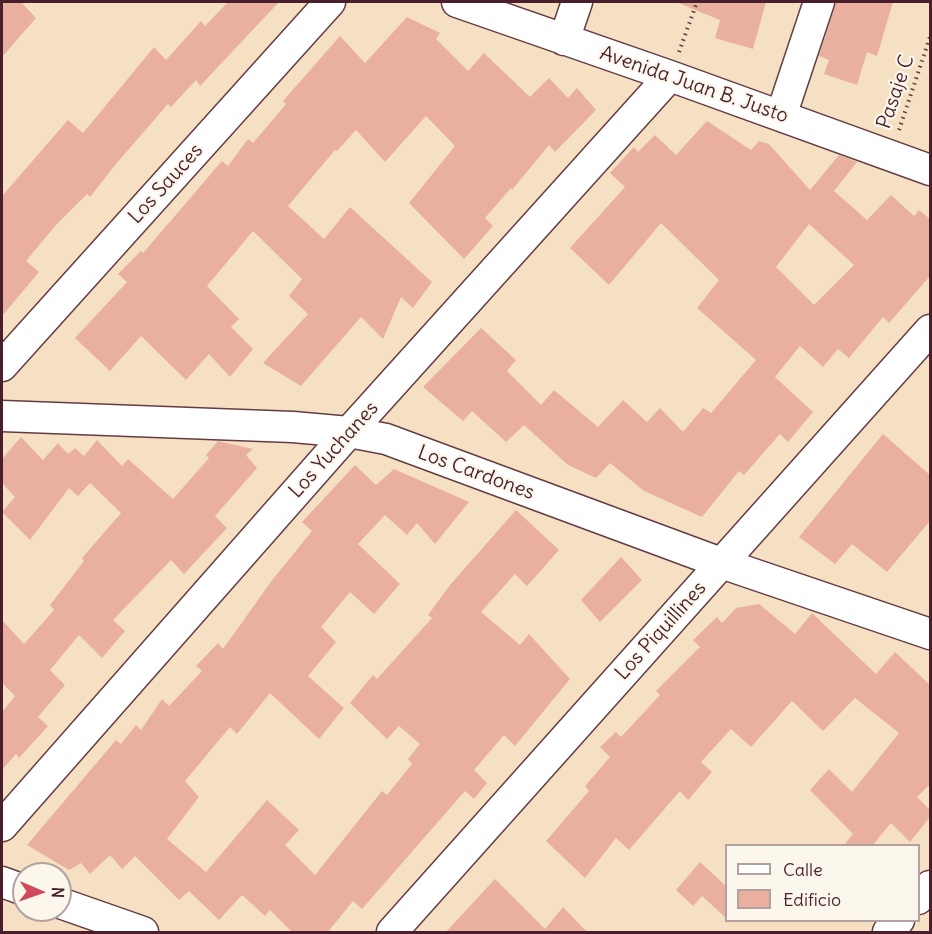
<!DOCTYPE html>
<style>
body{margin:0}
#map{position:relative;width:932px;height:934px;overflow:hidden;background:#f5e0c4;font-family:Delius,sans-serif}
canvas{display:block}
.frame{position:absolute;inset:0;border:3px solid #4a1f2b;pointer-events:none}
.legend{position:absolute;left:725px;top:844px;width:195px;height:78px;box-sizing:border-box;background:#fbf7ec;border:2px solid #b4a19f;margin:0;padding:8px 10px;list-style:none;font-size:18px;color:#4a1f2b}
.legend li{display:flex;align-items:center;gap:12px;height:30px}
.legend b{width:30px;border:2px solid #b4a19f}
.north{position:absolute;left:12px;top:862px;width:60px;height:60px;box-sizing:border-box;background:#fbf7ec;border:2px solid #b4a19f;border-radius:50%;rotate:92deg;font-size:16px;font-weight:700;line-height:24px;text-align:center;color:#4a1f2b}
.north::after{content:'';display:block;margin:auto;width:21px;height:27px;background:#d1495b;clip-path:polygon(50% 0,100% 100%,50% 72%,0 100%)}
</style>
<div id="map">
<canvas width="932" height="934"></canvas>
<div class="frame"></div>
<ul class="legend">
<li><b style="height:8px;background:#fff"></b>Calle</li>
<li><b style="height:16px;background:#eab09f"></b>Edificio</li>
</ul>
<div class="north">N</div>
</div>
<script>
const ctx = document.querySelector('canvas').getContext('2d');
ctx.lineJoin = 'round';
function paint(path, color) {
  ctx.fillStyle = color;
  ctx.fill(path, 'evenodd');
}
function toPath(rows) {
  const path = new Path2D();
  for (const r of rows) {
    path.moveTo(r[0], r[1]);
    for (let i = 2; i < r.length; i += 2) path.lineTo(r[i], r[i + 1]);
  }
  return path;
}
function strokePath(path, color, width, dash) {
  ctx.strokeStyle = color;
  ctx.lineWidth = width;
  ctx.lineCap = dash ? 'butt' : 'round';
  ctx.setLineDash(dash || []);
  ctx.stroke(path);
}
function drawText(font, color, halo, rows, align = 'center') {
  ctx.font = font + ' Delius,sans-serif';
  ctx.lineWidth = 4.5;
  ctx.setLineDash([]);
  ctx.textBaseline = 'middle';
  ctx.strokeStyle = halo;
  ctx.fillStyle = color;
  for (const [text, x, y, turn = 0] of rows) {
    ctx.save();
    ctx.translate(x, y);
    ctx.rotate((+turn || 0) * Math.PI / 180);
    ctx.textAlign = isNaN(turn) ? turn : align;
    if (halo) ctx.strokeText(text, 0, 0);
    ctx.fillText(text, 0, 0);
    ctx.restore();
  }
}
const building = toPath([
 [2,2,21,2,36,18,2,57],
 [228,2,279,2,200,86,196,80,171,107,168,104,116,164,90,197,87,194,56,225,26,261,39,272,2,316,2,196,68,120,83,133,154,47,166,60,201,21,205,26],
 [676,2,766,2,753,49,715,38,720,20],
 [836,2,893,2,877,56,867,52,857,85,824,74,829,60,819,56],
 [407,17,440,33,436,39,468,71,484,53,530,97,549,78,568,98,577,88,596,110,555,152,549,145,512,190,511,188,485,218,493,226,464,259,409,203,455,146,426,116,385,162,356,130,337,151,335,150,288,206,324,239,350,207,432,282,413,308,401,297,383,339,361,317,301,386,263,363,308,314,289,296,302,279,253,231,207,286,239,319,231,327,253,349,230,377,209,354,186,380,141,336,110,371,75,338,127,282,118,274,141,251,143,253,222,161,228,166,248,139,253,143,286,104,283,101,340,36,365,63],
 [707,121,751,150,759,141,769,144,810,190,839,155,857,162,834,191,867,220,891,195,914,216,919,210,930,219,930,276,889,323,883,317,849,358,838,349,823,367,800,346,775,377,813,412,788,442,780,434,744,475,739,471,702,517,644,491,610,463,596,478,568,465,524,425,506,442,472,411,463,421,423,387,481,328,516,360,507,371,541,405,554,390,598,427,623,400,647,422,660,408,683,432,703,408,711,413,756,360,697,308,719,280,661,223,609,285,570,248,625,187,610,173,634,147,638,152,655,135,676,155],
 [809,224,854,265,814,305,776,267],
 [883,434,930,475,930,521,887,572,852,544,835,564,799,537],
 [21,437,43,460,58,443,68,454,75,448,84,456,97,440,122,466,128,459,173,499,209,458,206,455,218,441,253,449,246,455,257,468,215,516,227,528,184,574,171,560,113,620,125,631,102,658,79,635,50,670,65,685,38,717,48,726,19,758,16,754,2,770,2,712,15,696,2,683,2,620,24,644,54,610,50,605,84,561,82,558,121,513,90,483,78,496,69,488,30,540,2,512,15,497,2,483,2,459],
 [355,465,376,485,394,469,469,502,435,544,417,523,407,535,385,515,358,544,400,584,374,614,350,592,321,627,336,642,308,676,344,708,319,739,270,693,237,734,230,727,185,781,199,797,167,839,206,872,267,800,299,830,285,845,315,875,382,791,387,795,412,764,408,759,420,744,399,726,387,739,350,703,373,675,377,679,432,618,428,615,450,585,516,510,559,550,527,586,515,574,481,612,520,645,529,634,570,679,515,746,504,735,474,770,487,783,474,799,465,791,362,909,353,901,327,933,293,933,270,910,265,916,242,895,219,920,189,891,179,900,135,856,122,869,110,855,90,874,81,863,69,870,27,845,116,740,121,744,136,725,141,730,162,699,169,706,202,671,196,666,218,643,223,649,273,579,312,531,302,522],
 [621,557,642,580,600,622,581,600],
 [759,604,795,634,812,613,876,674,895,652,930,685,930,784,917,797,930,810,930,817,910,842,891,823,872,846,843,846,853,834,810,790,829,769,852,792,899,733,855,698,823,731,792,701,751,747,731,729,701,762,712,772,688,800,680,791,629,850,616,838,585,878,546,841,589,791,585,786,610,757,600,747,616,732,621,737,660,695,656,691,700,647,693,640,717,617,722,623,736,608],
 [700,862,726,886,726,918,702,896,693,906,676,890],
 [495,879,545,929,563,907,588,933,445,933]
]);
const path = toPath([
 [679,52,697,2],
 [899,130,930,37]
]);
const minor = toPath([
 [457,2,670,76,930,170],
 [564,40,577,2],
 [781,116,819,2],
 [2,366,330,2],
 [2,416,293,427,349,432,386,439,721,563,930,634],
 [2,826,349,432,670,76],
 [2,882,24,890],
 [918,899,930,886],
 [60,903,143,932],
 [392,932,930,330],
 [888,932,899,920]
]);
const streetNames = [
 ["Avenida Juan B. Justo",694,85,19],
 ["Pasaje C",896,92,-71],
 ["Los Sauces",166,184,-48],
 ["Los Yuchanes",334,450,-48],
 ["Los Cardones",476,473,20],
 ["Los Piquillines",661,631,-48]
];
paint(building, '#eab09f');
strokePath(minor, '#643c42', 33);
strokePath(path, '#643c42', 4, [1.5, 4.5]);
strokePath(minor, '#fff', 30);
drawText('20px', '#4a1f2b', '#fbf7ec', streetNames);
</script>
